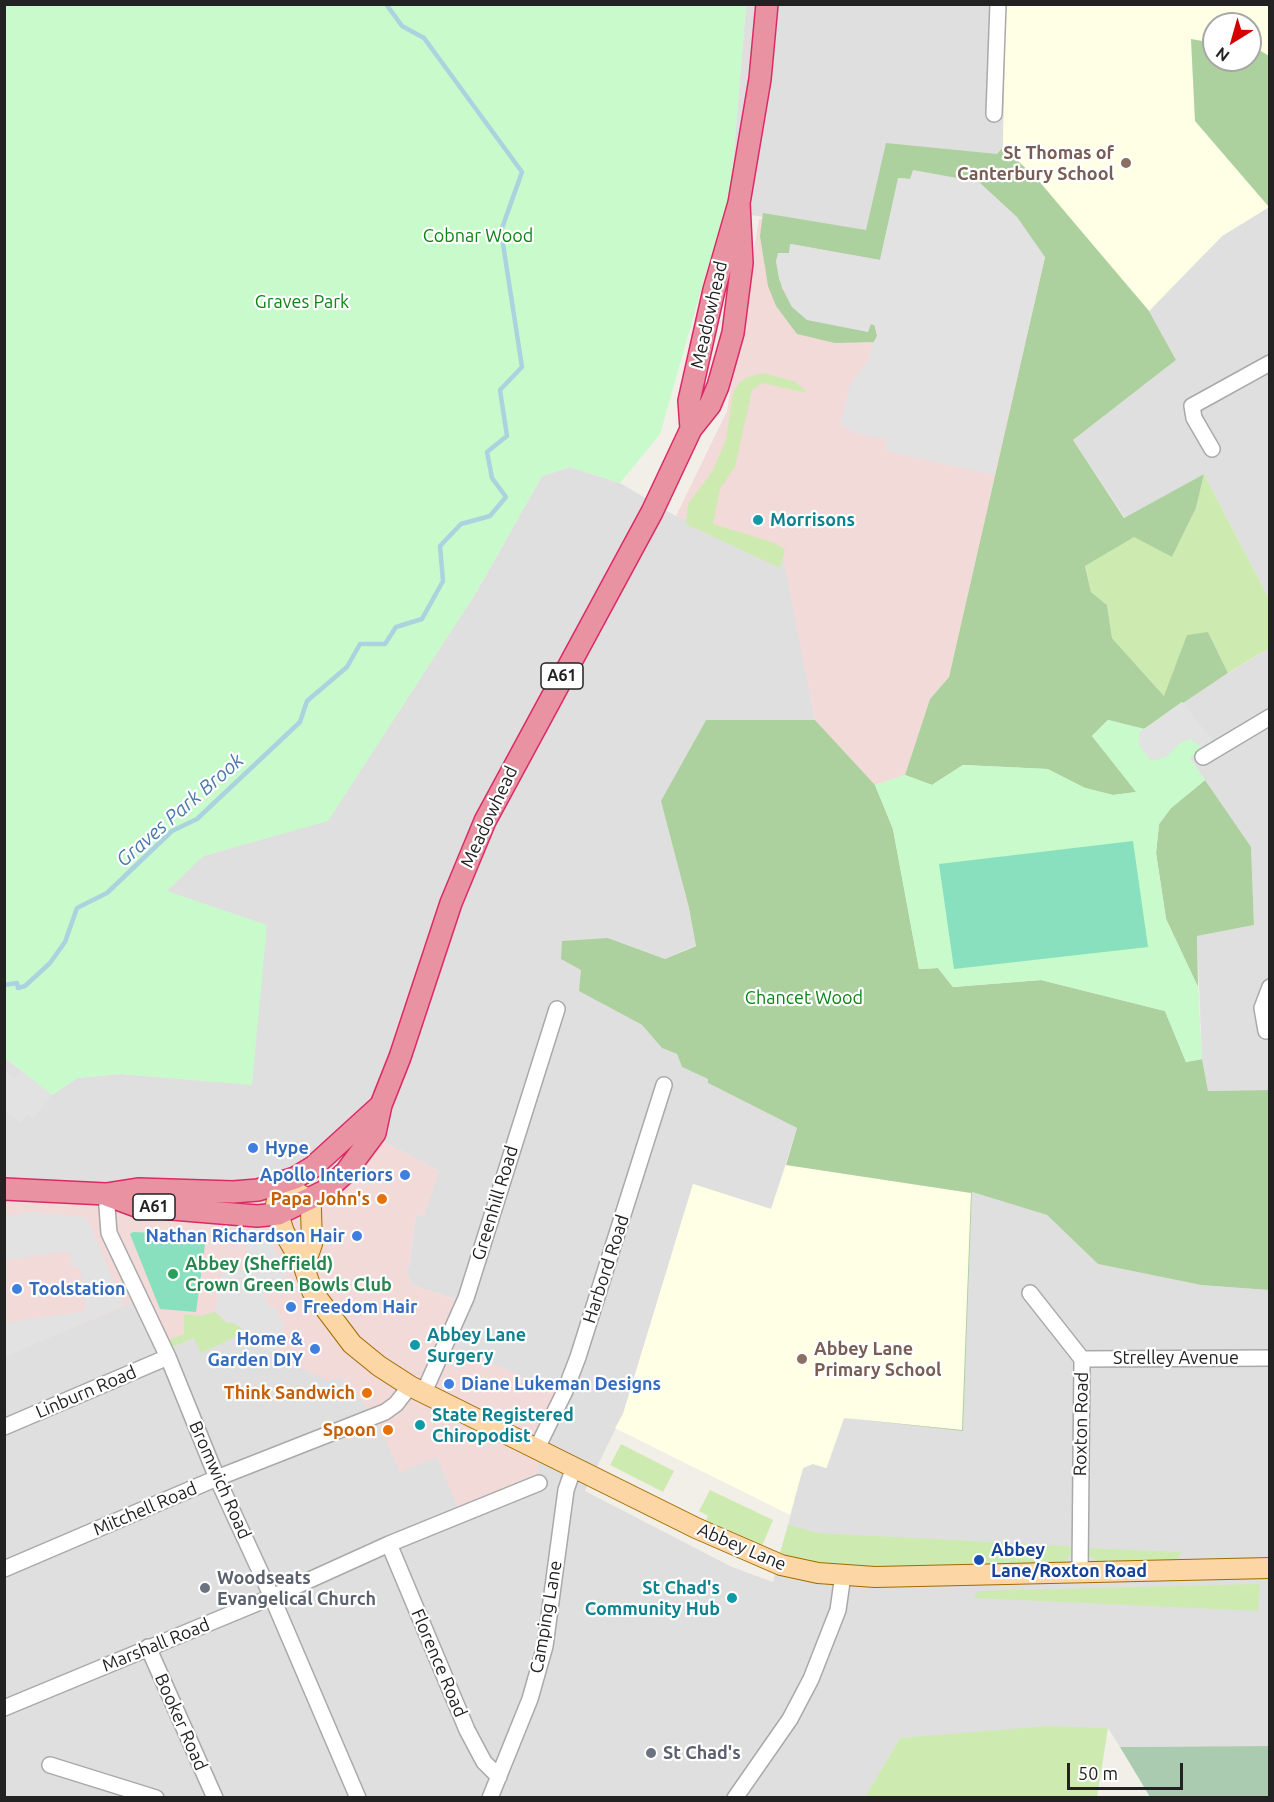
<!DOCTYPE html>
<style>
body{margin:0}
#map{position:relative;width:1274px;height:1802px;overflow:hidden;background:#f2efe9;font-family:Ubuntu,sans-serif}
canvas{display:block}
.frame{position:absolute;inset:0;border:6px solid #222;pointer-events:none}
.north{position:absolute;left:1202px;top:12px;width:60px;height:60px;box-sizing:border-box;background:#fff;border:2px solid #a7a7a7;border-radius:50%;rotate:217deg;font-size:16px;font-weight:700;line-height:24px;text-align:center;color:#222}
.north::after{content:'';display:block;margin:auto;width:21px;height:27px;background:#d40000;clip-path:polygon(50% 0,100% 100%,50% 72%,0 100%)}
.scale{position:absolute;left:1067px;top:1763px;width:116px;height:27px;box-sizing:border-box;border:3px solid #222;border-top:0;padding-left:8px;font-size:18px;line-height:21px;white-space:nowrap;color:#222;-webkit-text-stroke:4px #fff;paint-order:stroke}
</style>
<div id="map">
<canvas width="1274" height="1802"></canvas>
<div class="frame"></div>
<div class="north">N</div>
<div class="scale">50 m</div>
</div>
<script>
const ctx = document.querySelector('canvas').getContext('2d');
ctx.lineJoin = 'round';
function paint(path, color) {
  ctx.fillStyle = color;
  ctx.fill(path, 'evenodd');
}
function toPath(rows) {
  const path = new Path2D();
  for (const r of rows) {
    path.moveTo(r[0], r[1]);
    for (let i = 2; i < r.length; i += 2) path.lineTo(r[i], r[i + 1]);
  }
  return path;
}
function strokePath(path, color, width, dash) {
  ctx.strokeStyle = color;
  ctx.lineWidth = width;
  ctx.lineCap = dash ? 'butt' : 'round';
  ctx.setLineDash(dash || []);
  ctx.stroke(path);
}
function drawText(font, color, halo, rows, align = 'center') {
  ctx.font = font + ' Ubuntu,sans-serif';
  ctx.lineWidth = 4.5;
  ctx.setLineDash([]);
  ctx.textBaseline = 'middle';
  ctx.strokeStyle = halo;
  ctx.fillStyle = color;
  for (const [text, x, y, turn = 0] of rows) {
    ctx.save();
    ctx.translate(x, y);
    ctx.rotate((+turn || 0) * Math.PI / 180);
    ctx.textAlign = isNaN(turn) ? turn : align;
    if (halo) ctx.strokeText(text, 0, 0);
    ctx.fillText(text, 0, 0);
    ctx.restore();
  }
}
const residential = toPath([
 [746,5,1006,5,1003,147,995,161,869,236,729,211],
 [1269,207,1270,207,1269,599,1204,474,1125,518,1073,440,1176,360,1149,311,1222,236],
 [570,467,620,483,676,516,732,533,784,558,815,720,706,720,662,801,689,908,696,945,665,959,608,938,581,970,601,1003,642,1025,662,1048,677,1054,682,1067,708,1079,708,1083,797,1128,771,1209,693,1184,623,1414,585,1491,732,1567,773,1582,803,1468,813,1464,827,1468,844,1418,963,1430,972,1192,1047,1215,1098,1264,1201,1285,1269,1290,1269,1746,1120,1747,1108,1728,900,1738,865,1798,5,1797,5,1356,140,1299,170,1348,194,1338,241,1327,248,1342,278,1354,294,1365,342,1377,375,1416,381,1428,448,1343,464,1302,412,1285,406,1268,409,1266,416,1214,423,1216,439,1171,362,1130,334,1167,300,1186,5,1189,5,1058,52,1095,77,1078,120,1074,252,1084,166,891,203,856,328,820,477,591,542,476],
 [1269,648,1269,1090,1208,1091,1202,1059,1197,936,1254,925,1251,848,1190,758,1182,702]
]);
const commercial = toPath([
 [759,219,869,236,1045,257,949,677,930,699,905,775,875,785,815,720,783,558,732,533,676,516,727,411],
 [362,1130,439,1171,424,1216,416,1214,409,1266,406,1268,412,1285,464,1302,448,1343,563,1396,537,1448,539,1483,461,1515,437,1457,400,1472,375,1416,342,1377,330,1381,294,1365,278,1354,248,1342,241,1327,194,1338,170,1348,140,1300,5,1356,5,1189,300,1186,334,1167]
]);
const education = toPath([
 [1006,5,1269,5,1269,56,1261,51,1250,49,1250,24,1214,24,1214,43,1191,40,1195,121,1269,207,1222,236,1149,311,1038,180,1003,147],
 [786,1165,971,1193,962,1430,844,1418,826,1468,813,1464,803,1468,790,1515,615,1428,623,1414,693,1184,771,1209]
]);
const grass = toPath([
 [764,373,796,382,807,393,762,383,752,390,735,467,720,489,713,524,772,542,785,549,780,568,686,524,688,504,712,472,726,440,733,393,740,382,748,377],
 [1204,474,1269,599,1269,648,1228,673,1208,632,1164,696,1112,638,1107,605,1091,592,1085,565,1134,536,1172,557,1196,508],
 [215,1312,227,1323,231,1322,241,1327,244,1333,201,1353,194,1338,170,1348,167,1341,184,1334,184,1314,199,1316],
 [621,1444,674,1471,663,1492,610,1465],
 [710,1490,773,1520,762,1546,706,1520,708,1516,699,1511],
 [788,1525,818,1533,1068,1546,1071,1548,1071,1554,1064,1562,1056,1563,829,1568,800,1562,796,1557,780,1553],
 [1088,1548,1181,1552,1177,1560,1099,1562,1088,1556],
 [1258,1584,1260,1587,1258,1611,974,1598,978,1591],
 [1048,1726,1108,1728,1097,1797,865,1797,900,1738]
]);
const forest = toPath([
 [1191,39,1214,43,1214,60,1250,60,1250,49,1261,51,1269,56,1269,207,1195,121],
 [886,143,997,154,1003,147,1038,180,1149,311,1176,360,1073,440,1124,518,1204,474,1196,508,1172,557,1134,537,1085,566,1091,592,1107,605,1112,638,1164,696,1187,635,1208,632,1228,673,1144,729,1108,720,1092,736,1137,792,1113,795,1085,788,1047,769,963,765,932,785,905,775,930,699,949,677,1045,257,910,179,899,178,880,260,791,244,789,253,776,261,782,288,792,307,868,332,870,324,874,324,877,336,874,342,835,343,797,334,776,306,768,286,760,236,763,213,866,230],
 [706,720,815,720,875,785,893,829,919,969,938,968,953,987,1041,980,1165,1011,1186,1062,1202,1059,1208,1091,1269,1090,1269,1290,1201,1285,1098,1264,1047,1215,972,1192,963,1431,844,1418,962,1430,971,1193,786,1165,797,1128,708,1083,708,1079,682,1067,677,1054,662,1048,642,1025,579,991,581,970,561,959,562,941,608,938,665,959,696,946,689,908,661,801],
 [1205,780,1251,847,1254,925,1197,936,1198,987,1166,919,1156,853,1159,824,1171,808]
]);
const cemetery = toPath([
 [1269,1746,1269,1798,1150,1797,1120,1747]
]);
const park = toPath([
 [4,5,746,5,729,211,707,269,660,434,620,483,570,467,542,476,477,591,328,821,203,856,167,891,267,925,252,1085,120,1074,77,1078,52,1095,5,1058],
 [1182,702,1212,740,1190,758,1205,780,1171,808,1159,824,1156,853,1166,919,1198,987,1202,1059,1186,1062,1165,1011,1041,980,953,987,938,968,919,969,893,829,875,785,905,775,932,785,963,765,1048,769,1085,788,1113,795,1136,792,1092,736,1108,720,1144,729]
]);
const pitch = toPath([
 [1133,841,1148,947,954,969,939,864],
 [133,1232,203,1235,206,1238,196,1312,160,1309,130,1234]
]);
const parking = toPath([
 [913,170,979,182,1017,217,1045,257,994,475,885,451,887,440,855,433,840,425,851,382,869,360,871,347,877,336,876,326,871,324,868,332,807,320,792,307,779,279,776,261,778,253,789,253,790,244,880,260,898,178,910,179],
 [1182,702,1212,740,1202,748,1190,739,1179,744,1166,757,1151,761,1139,745,1139,733],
 [4,1070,15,1079,22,1071,52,1095,33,1119,27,1114,20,1123,5,1111],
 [29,1212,87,1217,124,1306,5,1356,5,1323,86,1311,80,1267,72,1268,69,1251,5,1260,5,1217],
 [249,1236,265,1239,272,1244,286,1271,287,1277,262,1288,269,1308,274,1306,284,1324,278,1354,248,1342,241,1327,231,1322,228,1323,215,1312,223,1268,245,1270]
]);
const stream = toPath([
 [4,985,17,983,18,988,25,986,50,963,65,942,77,908,107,893,172,831,197,819,300,722,307,701,347,667,360,644,385,644,396,627,422,619,443,581,440,546,461,524,490,516,506,497,492,478,487,452,507,436,500,390,522,367,501,231,522,172,424,38,402,26,386,4]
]);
const minor = toPath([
 [994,114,998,4],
 [1212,449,1194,418,1192,406,1270,363],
 [1203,757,1270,717],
 [1266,1031,1262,1008,1270,987],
 [106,1194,109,1233,168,1357,217,1478,272,1597,358,1798],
 [1030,1293,1082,1359,1080,1573],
 [1082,1359,1270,1358],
 [424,1392,466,1298,557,1009],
 [4,1427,168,1357],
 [537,1448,565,1391,578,1357,664,1085],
 [389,1544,467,1730,484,1762,499,1777],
 [4,1569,217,1478,385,1412,396,1404,410,1386],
 [148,1647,215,1798],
 [4,1708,272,1597,389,1544,539,1483],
 [50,1765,156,1798],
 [490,1798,530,1699,545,1646,566,1490,574,1467],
 [735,1798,790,1719,811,1679,838,1610,843,1575]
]);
const major = toPath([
 [304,1267,312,1244,311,1209,301,1195,280,1185,276,1205,278,1214,284,1232,304,1267,312,1291,352,1344,379,1366,410,1386,696,1528,781,1565,818,1573,875,1577,1270,1568]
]);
const highway = toPath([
 [691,429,689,401,714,290,739,203,760,79,767,4],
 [4,1189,106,1194,138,1189,233,1192,258,1190,295,1178,313,1167,381,1105,400,1057,451,903,485,821,652,512,691,429,710,405,718,386,733,333,742,263,739,203],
 [106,1195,136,1206,257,1216,278,1214,325,1191,346,1172,375,1133,381,1105]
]);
const markers = [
 [1126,163,6,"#8d6e63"],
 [758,520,6,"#0f9aa8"],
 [253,1148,6,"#3f7fe0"],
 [405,1175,6,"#3f7fe0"],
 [382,1199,6,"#e8710a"],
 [357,1236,6,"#3f7fe0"],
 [173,1274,6,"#2e9e5b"],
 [17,1289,6,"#3f7fe0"],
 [291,1307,6,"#3f7fe0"],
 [415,1345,6,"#0f9aa8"],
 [315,1349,6,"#3f7fe0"],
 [802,1359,6,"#8d6e63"],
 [449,1384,6,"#3f7fe0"],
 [367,1393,6,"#e8710a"],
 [420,1425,6,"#0f9aa8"],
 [388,1430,6,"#e8710a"],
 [979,1560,6,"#1a4fb4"],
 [205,1588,6,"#6b7280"],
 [732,1598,6,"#0f9aa8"],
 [651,1753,6,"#6b7280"]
];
const shields = [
 [562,676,42],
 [154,1207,42]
];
const shieldNames = [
 ["A61",562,676],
 ["A61",154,1207]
];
const educationNames = [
 ["St Thomas of",1114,153],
 ["Canterbury School",1114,174],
 ["Abbey Lane",814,1349,"left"],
 ["Primary School",814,1370,"left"]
];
const parkNames = [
 ["Cobnar Wood",478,236],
 ["Graves Park",302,302],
 ["Chancet Wood",804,998]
];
const streetNames = [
 ["Meadowhead",709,315,-77],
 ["Meadowhead",489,817,-65],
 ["Greenhill Road",495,1203,-73],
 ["Harbord Road",606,1269,-72],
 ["Strelley Avenue",1176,1358],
 ["Linburn Road",86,1392,-23],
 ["Roxton Road",1081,1424,-89],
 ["Bromwich Road",220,1480,66],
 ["Mitchell Road",145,1509,-23],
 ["Abbey Lane",742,1547,23],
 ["Camping Lane",546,1617,-80],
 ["Marshall Road",156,1645,-22],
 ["Florence Road",439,1663,67],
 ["Booker Road",181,1722,66]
];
const cultureNames = [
 ["Morrisons",770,520],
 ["Abbey Lane",427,1335],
 ["Surgery",427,1356],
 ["State Registered",432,1415],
 ["Chiropodist",432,1436],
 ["St Chad's",720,1588,"right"],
 ["Community Hub",720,1609,"right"]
];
const shopNames = [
 ["Hype",265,1148],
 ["Apollo Interiors",393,1175,"right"],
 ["Nathan Richardson Hair",345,1236,"right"],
 ["Toolstation",29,1289],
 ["Freedom Hair",303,1307],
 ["Home &",303,1339,"right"],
 ["Garden DIY",303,1360,"right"],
 ["Diane Lukeman Designs",461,1384]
];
const foodNames = [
 ["Papa John's",370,1199],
 ["Think Sandwich",355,1393],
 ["Spoon",376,1430]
];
const leisureNames = [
 ["Abbey (Sheffield)",185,1264],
 ["Crown Green Bowls Club",185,1285]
];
const transitNames = [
 ["Abbey",991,1550],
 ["Lane/Roxton Road",991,1571]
];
const worshipNames = [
 ["Woodseats",217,1578],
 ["Evangelical Church",217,1599],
 ["St Chad's",663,1753]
];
const waterNames = [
 ["Graves Park Brook",180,810,-41]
];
paint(residential, '#e0dfdf');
paint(commercial, '#f2dad9');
paint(education, '#ffffe5');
paint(grass, '#cdebb0');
paint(forest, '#add19e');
paint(cemetery, '#aacbaf');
paint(park, '#c8facc');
paint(pitch, '#88e0be');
paint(parking, '#e2e2e2');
strokePath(stream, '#aad3df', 4.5);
strokePath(minor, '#a9a9a9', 18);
strokePath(major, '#a06b00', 22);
strokePath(highway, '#dc2a67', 24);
strokePath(minor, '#fff', 15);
strokePath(major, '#fcd6a4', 20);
strokePath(highway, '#e892a2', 21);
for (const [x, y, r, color] of markers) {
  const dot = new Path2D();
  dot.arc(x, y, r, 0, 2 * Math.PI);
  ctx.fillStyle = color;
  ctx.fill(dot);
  strokePath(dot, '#fff', 2);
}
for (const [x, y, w] of shields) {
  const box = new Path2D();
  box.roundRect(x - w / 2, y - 13, w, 26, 4.5);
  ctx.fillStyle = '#fff';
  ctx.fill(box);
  strokePath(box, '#222', 1.5);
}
drawText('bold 16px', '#222', null, shieldNames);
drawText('bold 18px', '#785e54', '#fff', educationNames, 'right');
drawText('18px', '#0c8416', '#fff', parkNames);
drawText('18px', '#222', '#fff', streetNames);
drawText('bold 18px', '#0d838f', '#fff', cultureNames, 'left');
drawText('bold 18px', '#366cbe', '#fff', shopNames, 'left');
drawText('bold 18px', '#c56008', '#fff', foodNames, 'right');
drawText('bold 18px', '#27864d', '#fff', leisureNames, 'left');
drawText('bold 18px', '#164399', '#fff', transitNames, 'left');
drawText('bold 18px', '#5b616d', '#fff', worshipNames, 'left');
drawText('italic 20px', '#4a7aab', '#fff', waterNames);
</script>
